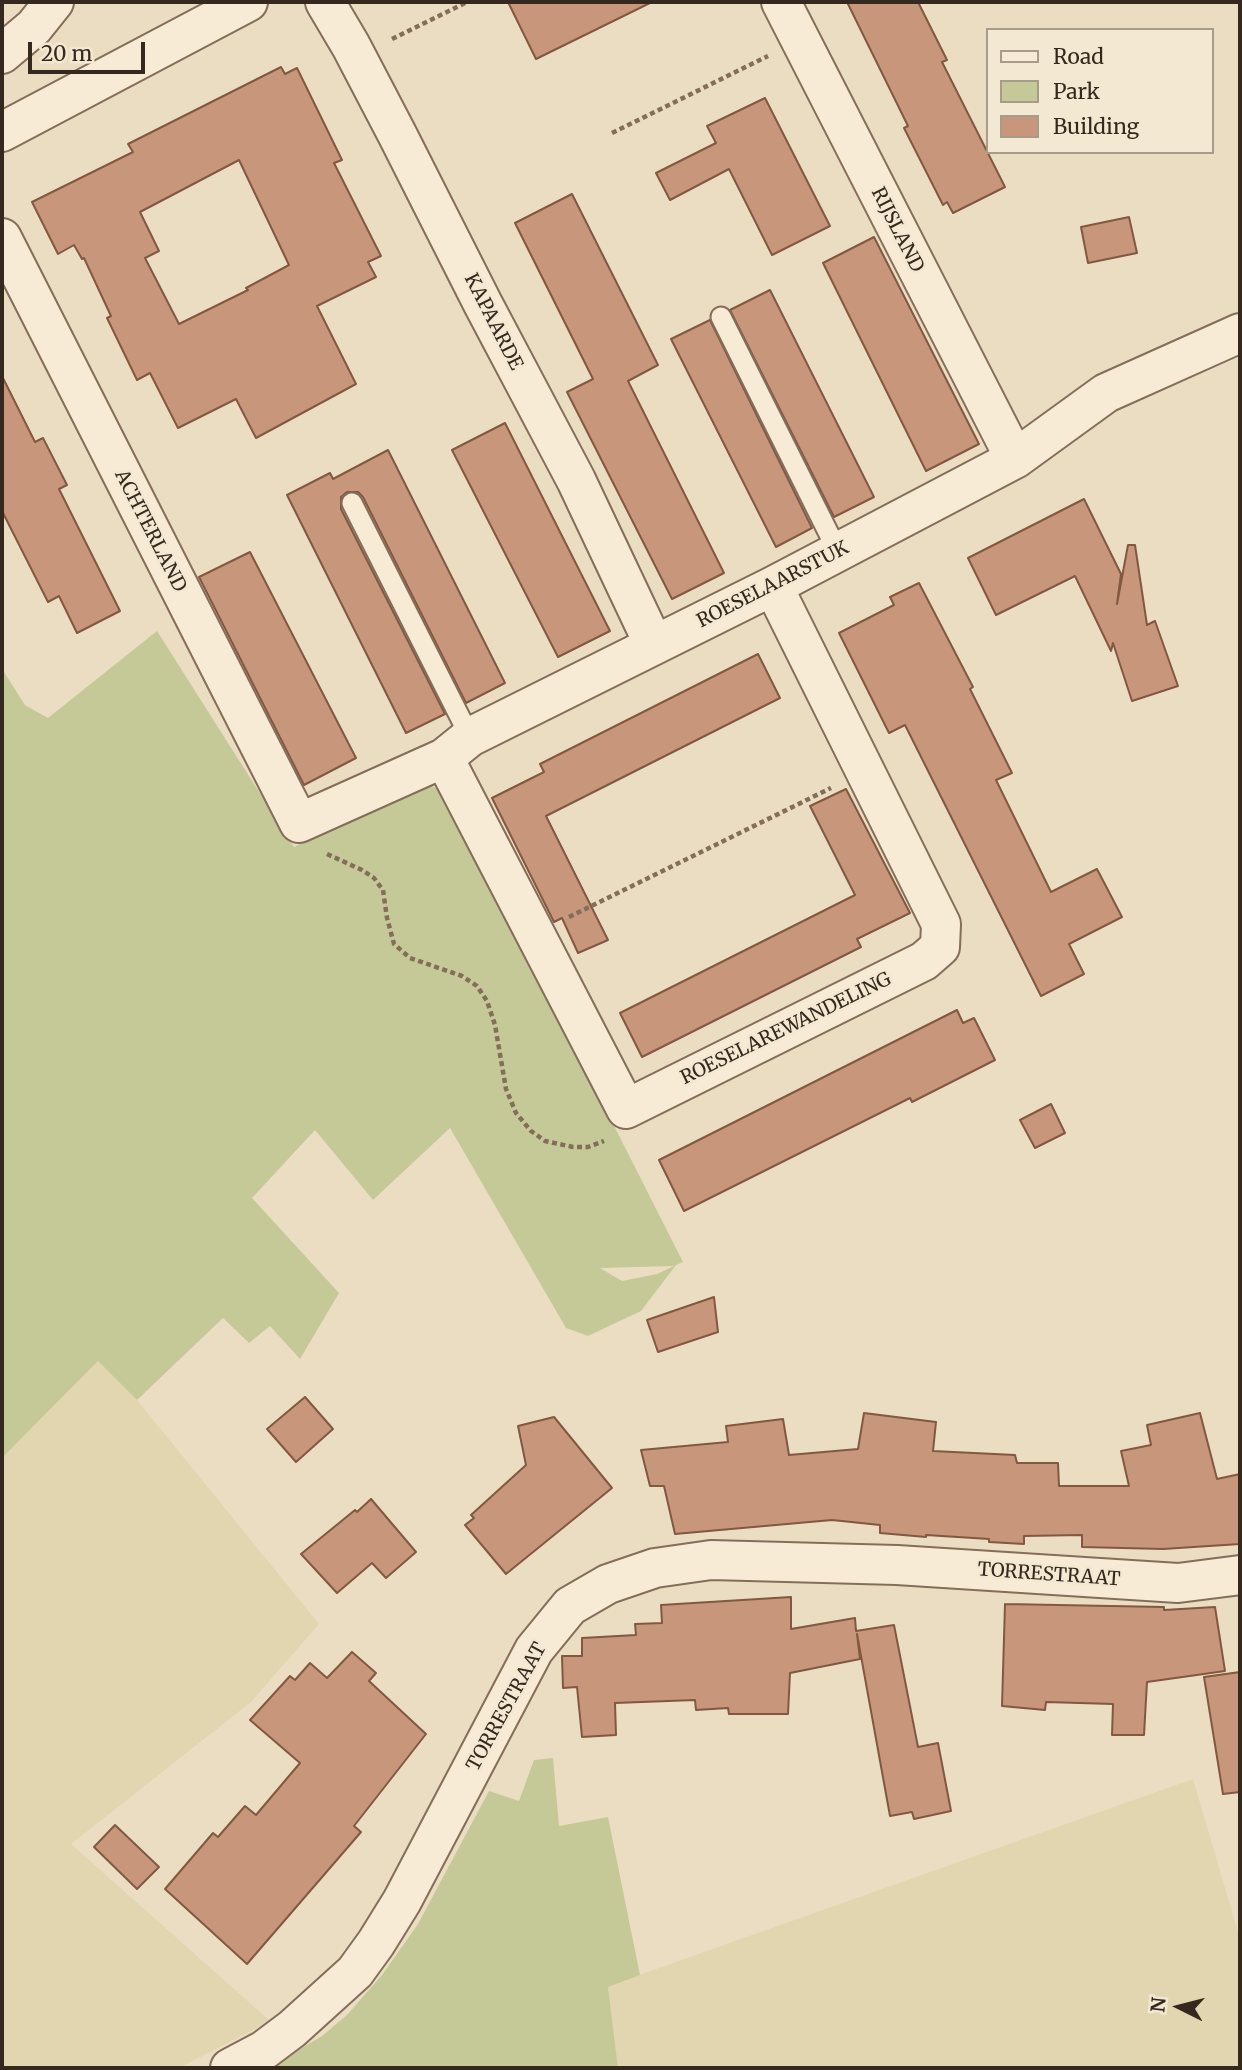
<!DOCTYPE html>
<style>
body{margin:0}
#map{position:relative;width:1242px;height:2070px;overflow:hidden;background:#ebddc2;font-family:Merriweather,serif}
canvas{display:block}
.frame{position:absolute;inset:0;border:4px solid #35281e;pointer-events:none}
.legend{position:absolute;left:986px;top:28px;width:228px;height:126px;box-sizing:border-box;background:#f3e8d1;border:2px solid #a79b89;margin:0;padding:9px 12px;list-style:none;font-size:21px;color:#35281e}
.legend li{display:flex;align-items:center;gap:14px;height:35px}
.legend b{width:35px;border:2px solid #a79b89}
.north{position:absolute;left:1144px;top:1972px;width:70px;height:70px;-webkit-text-stroke:5px #f3e8d1;paint-order:stroke;rotate:276deg;font-size:19px;font-weight:700;line-height:28px;text-align:center;color:#35281e}
.north::after{content:'';display:block;margin:auto;width:24px;height:32px;background:#35281e;clip-path:polygon(50% 0,100% 100%,50% 72%,0 100%)}
.scale{position:absolute;left:28px;top:42px;width:117px;height:32px;box-sizing:border-box;border:4px solid #35281e;border-top:0;padding-left:9px;font-size:21px;line-height:24px;white-space:nowrap;color:#35281e;-webkit-text-stroke:5px #f3e8d1;paint-order:stroke}
</style>
<div id="map">
<canvas width="1242" height="2070"></canvas>
<div class="frame"></div>
<ul class="legend">
<li><b style="height:9px;background:#f7ebd5"></b>Road</li>
<li><b style="height:19px;background:#c5c997"></b>Park</li>
<li><b style="height:19px;background:#c8967a"></b>Building</li>
</ul>
<div class="north">N</div>
<div class="scale">20 m</div>
</div>
<script>
const ctx = document.querySelector('canvas').getContext('2d');
ctx.lineJoin = 'round';
function paint(path, color) {
  ctx.fillStyle = color;
  ctx.fill(path, 'evenodd');
}
function toPath(rows) {
  const path = new Path2D();
  for (const r of rows) {
    path.moveTo(r[0], r[1]);
    for (let i = 2; i < r.length; i += 2) path.lineTo(r[i], r[i + 1]);
  }
  return path;
}
function strokePath(path, color, width, dash) {
  ctx.strokeStyle = color;
  ctx.lineWidth = width;
  ctx.lineCap = dash ? 'butt' : 'round';
  ctx.setLineDash(dash || []);
  ctx.stroke(path);
}
function drawText(font, color, halo, rows, align = 'center') {
  ctx.font = font + ' Merriweather,serif';
  ctx.lineWidth = 5;
  ctx.setLineDash([]);
  ctx.textBaseline = 'middle';
  ctx.strokeStyle = halo;
  ctx.fillStyle = color;
  for (const [text, x, y, turn = 0] of rows) {
    ctx.save();
    ctx.translate(x, y);
    ctx.rotate((+turn || 0) * Math.PI / 180);
    ctx.textAlign = isNaN(turn) ? turn : align;
    if (halo) ctx.strokeText(text, 0, 0);
    ctx.fillText(text, 0, 0);
    ctx.restore();
  }
}
const farmland = toPath([
 [99,1360,137,1400,319,1624,251,1702,71,1844,270,2021,179,2068,2,2068,2,1458],
 [1193,1779,1240,1939,1240,2068,618,2068,608,1986]
]);
const green = toPath([
 [157,631,294,847,418,784,432,786,446,794,683,1262,676,1265,641,1311,588,1336,566,1328,450,1128,373,1200,315,1130,252,1198,339,1293,300,1359,270,1326,249,1343,223,1318,137,1400,98,1361,2,1458,2,669,25,705,48,718],
 [674,1266,657,1274,622,1281,600,1268],
 [553,1758,559,1826,608,1817,640,1975,608,1987,618,2068,268,2068,322,2036,347,2015,382,1975,418,1924,489,1791,519,1801,534,1760]
]);
const building = toPath([
 [508,2,652,2,536,59,508,2],
 [847,2,918,2,947,60,942,62,1005,187,953,213,947,202,943,205,904,128,908,126,847,2],
 [281,67,285,74,297,68,342,160,334,163,381,256,368,262,376,277,317,306,356,384,256,438,236,399,178,428,150,373,137,380,107,318,111,316,84,258,82,259,74,245,58,254,32,202,133,152,128,144,281,67],
 [239,160,289,265,246,288,248,290,179,324,145,258,159,251,140,212,239,160],
 [765,98,830,226,772,255,729,169,670,200,656,173,716,143,707,126,765,98],
 [572,194,658,365,628,381,724,573,672,599,567,392,593,379,515,223,572,194],
 [1129,217,1137,253,1088,263,1081,227,1129,217],
 [874,237,979,444,926,471,823,263,874,237],
 [770,290,874,497,834,517,730,310,770,290],
 [710,320,812,528,776,547,671,339,710,320],
 [2,376,35,442,43,438,67,485,59,489,120,611,77,633,59,596,48,602,2,511,2,376],
 [505,423,610,631,558,657,452,450,505,423],
 [388,450,505,683,466,703,363,497,358,492,347,492,341,497,341,509,445,714,406,733,287,495,330,473,333,479,388,450],
 [1084,499,1121,574,1117,604,1128,545,1135,545,1147,625,1155,621,1178,686,1132,701,1113,643,1111,651,1075,576,996,615,968,558,1084,499],
 [250,552,356,758,304,785,199,577,250,552],
 [919,583,973,687,970,689,1012,773,996,780,1051,892,1097,869,1122,917,1069,944,1084,974,1041,996,905,725,889,733,839,633,894,605,890,597,919,583],
 [758,654,780,698,546,816,608,940,578,953,562,918,554,922,492,798,544,772,540,764,758,654],
 [846,789,910,913,857,939,861,947,642,1057,620,1013,855,895,810,806,846,789],
 [957,1010,963,1023,974,1018,995,1060,912,1102,910,1098,684,1211,659,1160,957,1010],
 [1051,1104,1065,1133,1035,1148,1020,1120,1051,1104],
 [714,1297,718,1332,658,1352,647,1320,714,1297],
 [305,1397,333,1429,296,1462,267,1429,305,1397],
 [864,1413,936,1422,933,1451,1015,1455,1017,1463,1058,1463,1059,1486,1129,1486,1121,1451,1151,1445,1147,1425,1200,1413,1217,1479,1240,1474,1240,1544,1163,1549,1082,1547,1082,1535,1024,1536,1024,1544,989,1542,989,1539,926,1535,926,1537,880,1533,880,1525,832,1520,675,1534,664,1486,650,1486,641,1450,728,1442,726,1426,783,1419,789,1455,858,1449,864,1413],
 [554,1417,612,1488,506,1574,465,1525,474,1518,471,1515,526,1465,518,1426,554,1417],
 [371,1499,416,1552,386,1578,372,1563,337,1593,301,1554,355,1510,357,1512,371,1499],
 [791,1597,791,1629,855,1618,856,1631,894,1625,918,1747,938,1743,951,1811,914,1819,912,1812,890,1816,857,1634,860,1659,790,1673,788,1714,729,1714,728,1708,696,1710,695,1700,615,1703,616,1735,582,1737,577,1687,563,1688,562,1656,582,1656,582,1638,636,1635,635,1624,662,1623,661,1605,791,1597],
 [1005,1604,1164,1607,1164,1610,1215,1607,1225,1671,1147,1682,1144,1735,1112,1735,1113,1704,1046,1702,1045,1710,1002,1706,1005,1604],
 [352,1652,376,1673,369,1681,426,1734,354,1826,361,1832,247,1964,165,1889,213,1833,218,1837,245,1806,256,1815,300,1763,250,1720,290,1676,295,1680,310,1663,327,1678,352,1652],
 [1240,1672,1240,1792,1223,1794,1204,1677,1240,1672],
 [115,1825,159,1867,137,1889,94,1847,115,1825]
]);
const path = toPath([
 [392,39,467,2],
 [612,133,768,56],
 [327,854,362,870,374,878,383,890,387,918,394,944,410,958,462,976,477,986,487,1001,495,1025,506,1089,516,1113,531,1131,545,1141,573,1147,588,1147,604,1141],
 [569,917,831,788]
]);
const service = toPath([
 [721,317,838,552],
 [352,503,470,737]
]);
const minor = toPath([
 [325,2,351,46,398,136,483,304,576,480,654,645],
 [781,2,1015,459],
 [2,54,34,27,54,2],
 [2,132,248,2],
 [2,238,299,823,444,758,470,737,773,586,1015,459,1106,393,1240,333],
 [444,758,626,1109,924,961,940,947,941,924,773,586],
 [230,2068,264,2050,292,2029,355,1972,376,1943,402,1901,534,1650,570,1606,608,1584,655,1568,711,1560,897,1565,1178,1583,1240,1575]
]);
const streetNames = [
 ["RIJSLAND",897,230,63],
 ["KAPAARDE",493,322,63],
 ["ACHTERLAND",150,531,63],
 ["ROESELAARSTUK",773,585,-27],
 ["ROESELAREWANDELING",786,1029,-26],
 ["TORRESTRAAT",1049,1575,4],
 ["TORRESTRAAT",507,1707,-61]
];
paint(farmland, '#e1d6b0');
paint(green, '#c5c997');
paint(building, '#c8967a');
strokePath(building, '#825841', 2);
strokePath(service, '#846e5a', 23);
strokePath(minor, '#846e5a', 42);
strokePath(path, '#846e5a', 4.5, [5, 3.5]);
strokePath(service, '#f7ebd5', 19);
strokePath(minor, '#f7ebd5', 38);
drawText('19px', '#35281e', '#f3e8d1', streetNames);
</script>
